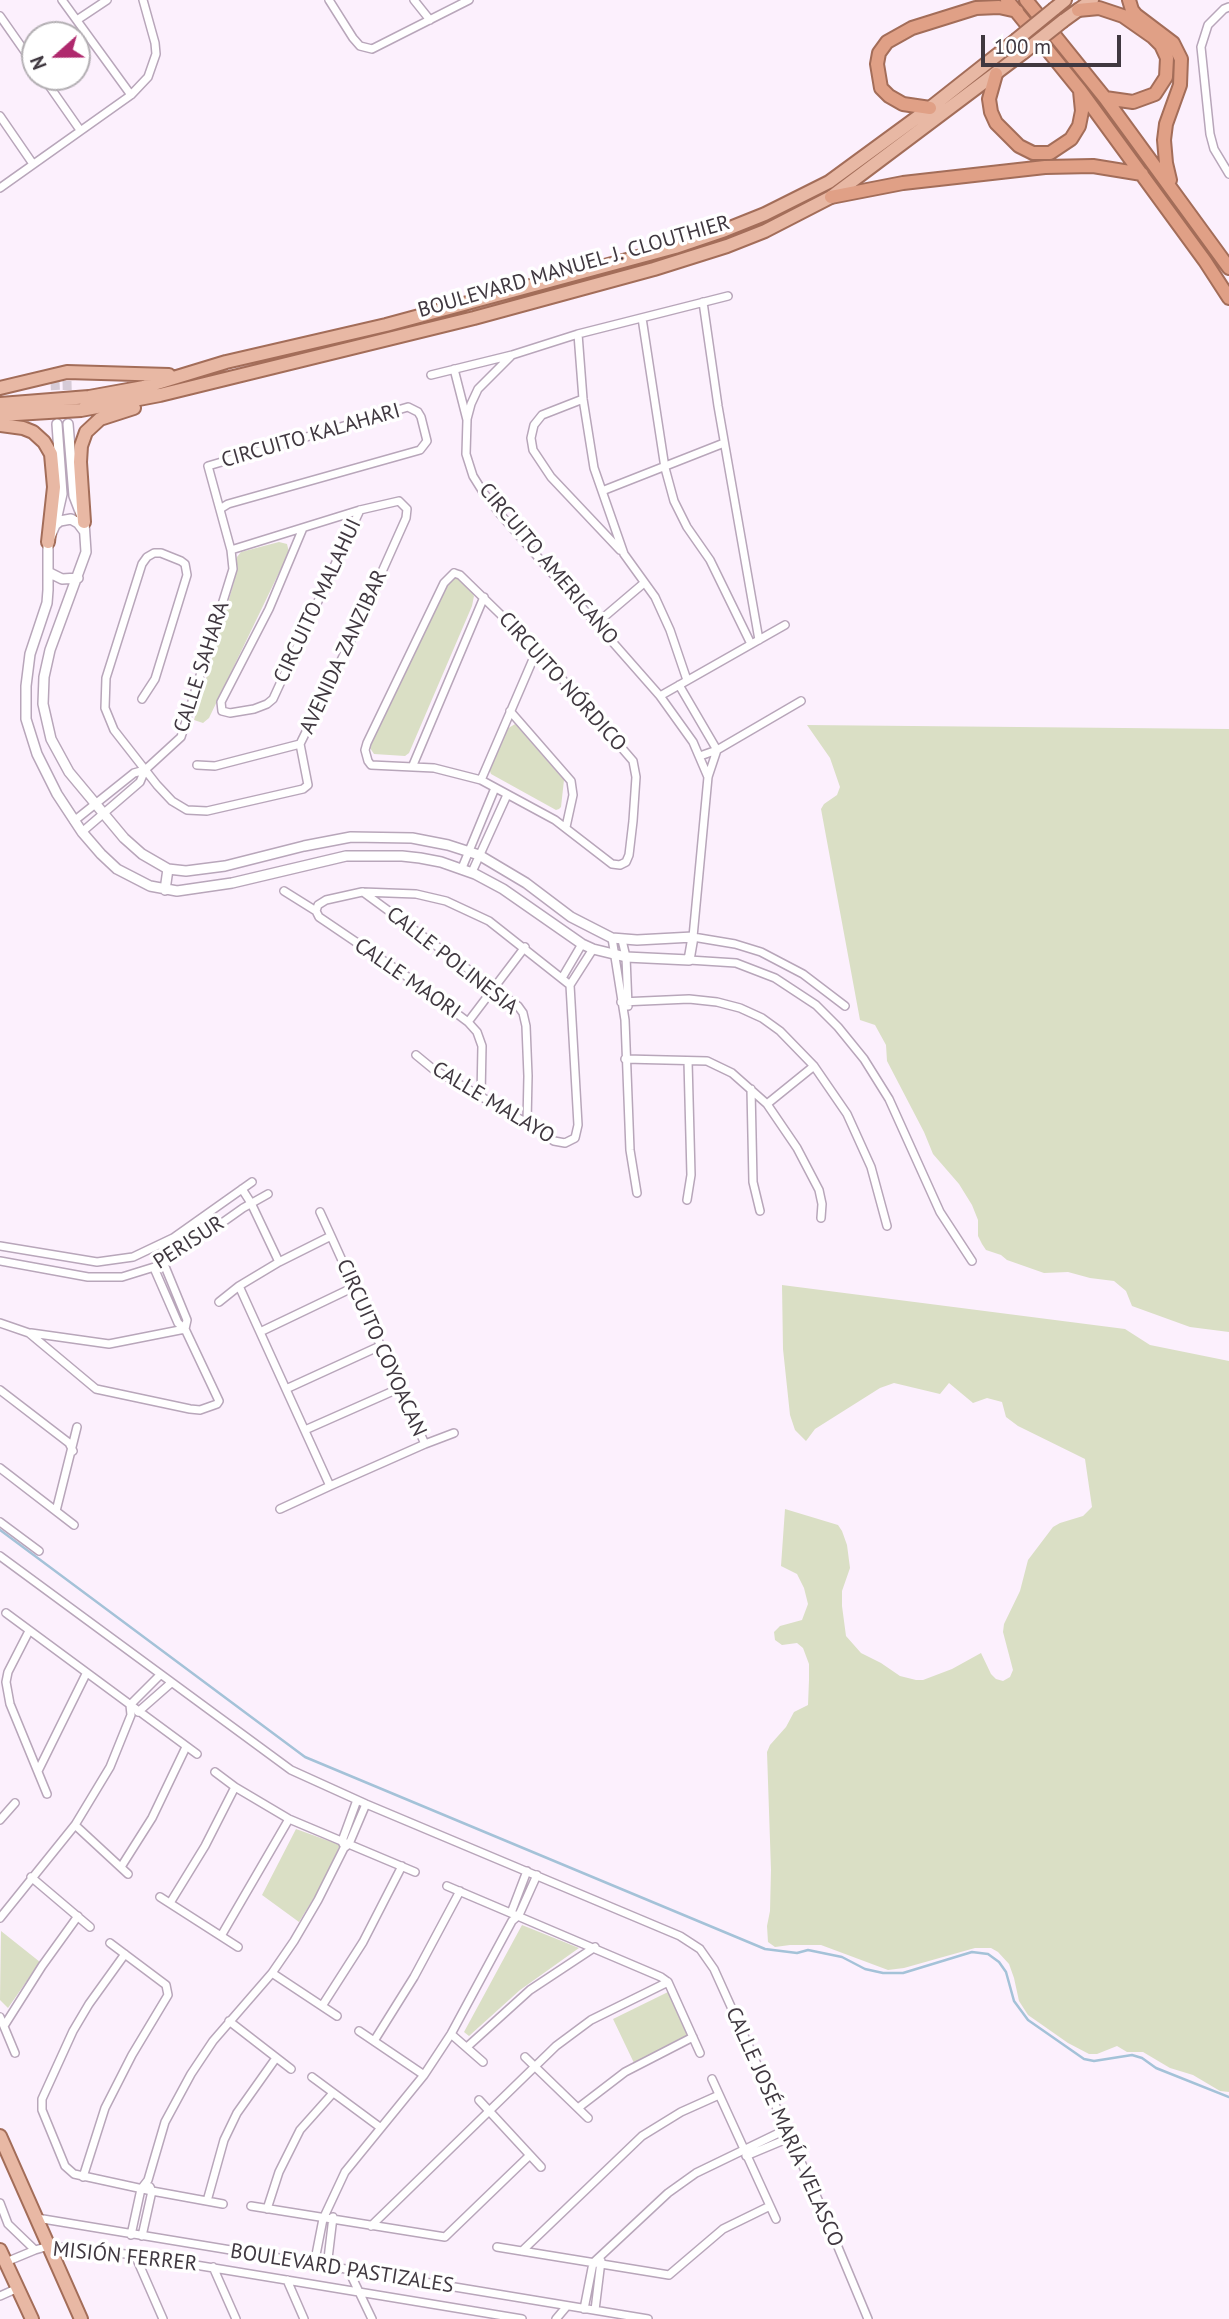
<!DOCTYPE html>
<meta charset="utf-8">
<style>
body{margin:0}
#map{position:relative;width:1229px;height:2319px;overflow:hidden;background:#fcf0fd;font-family:"PT Sans",sans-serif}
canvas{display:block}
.north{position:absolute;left:21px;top:21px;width:70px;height:70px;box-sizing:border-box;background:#fff;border:2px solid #b3afb3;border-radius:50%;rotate:249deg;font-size:19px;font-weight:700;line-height:28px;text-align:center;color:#403840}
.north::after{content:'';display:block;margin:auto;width:24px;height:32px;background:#af296d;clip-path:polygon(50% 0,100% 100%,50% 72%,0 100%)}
.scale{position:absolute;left:981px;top:35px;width:140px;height:32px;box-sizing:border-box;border:4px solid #403840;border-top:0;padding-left:9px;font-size:21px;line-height:24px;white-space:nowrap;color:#403840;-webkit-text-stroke:5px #fff;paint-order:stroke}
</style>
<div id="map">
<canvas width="1229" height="2319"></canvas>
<div class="north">N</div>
<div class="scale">100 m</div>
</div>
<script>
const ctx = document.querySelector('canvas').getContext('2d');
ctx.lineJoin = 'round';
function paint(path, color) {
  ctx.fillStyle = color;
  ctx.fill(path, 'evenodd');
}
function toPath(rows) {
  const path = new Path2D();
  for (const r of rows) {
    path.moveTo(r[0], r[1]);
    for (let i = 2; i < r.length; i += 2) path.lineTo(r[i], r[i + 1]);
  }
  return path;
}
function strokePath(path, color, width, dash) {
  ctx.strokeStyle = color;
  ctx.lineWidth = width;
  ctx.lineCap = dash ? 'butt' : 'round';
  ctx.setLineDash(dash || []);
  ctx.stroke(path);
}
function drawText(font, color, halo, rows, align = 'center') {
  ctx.font = font + ' "PT Sans",sans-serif';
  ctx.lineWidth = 7;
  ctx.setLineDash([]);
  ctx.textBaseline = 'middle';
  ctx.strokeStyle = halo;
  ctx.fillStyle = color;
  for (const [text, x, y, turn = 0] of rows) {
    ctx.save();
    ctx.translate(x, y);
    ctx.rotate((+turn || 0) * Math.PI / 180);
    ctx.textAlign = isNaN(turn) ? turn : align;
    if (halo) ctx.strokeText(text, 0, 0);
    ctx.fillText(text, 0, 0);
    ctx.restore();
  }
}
const green = toPath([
 [279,542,287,544,289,552,209,718,203,723,194,720,234,582,237,557,241,552],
 [452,578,460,578,469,588,474,596,472,606,409,753,405,756,374,754,370,748,372,739,448,582],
 [515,724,564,780,561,807,559,809,556,810,491,774,489,769,507,729],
 [807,725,1229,729,1229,1332,1190,1327,1132,1306,1126,1291,1114,1281,1090,1278,1068,1272,1044,1273,1007,1260,1001,1255,986,1250,982,1244,978,1236,978,1220,972,1205,959,1184,933,1154,924,1132,887,1061,886,1045,875,1025,860,1020,821,809,824,804,837,795,840,787,830,758],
 [782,1285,1125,1329,1150,1345,1229,1361,1229,2092,1220,2091,1193,2075,1170,2068,1143,2052,1127,2052,1117,2046,1097,2054,1089,2054,1068,2043,1028,2015,1019,2001,1014,1978,1009,1964,998,1952,991,1948,975,1948,904,1968,888,1970,821,1945,790,1945,775,1947,768,1942,767,1926,770,1911,771,1870,767,1752,770,1745,786,1727,794,1712,808,1705,809,1680,809,1664,803,1648,797,1643,782,1645,775,1640,774,1632,780,1626,802,1620,808,1604,804,1588,797,1574,781,1566,785,1509,838,1525,842,1531,847,1545,850,1568,842,1591,842,1606,846,1636,861,1653,881,1663,900,1676,916,1680,923,1680,952,1669,981,1653,991,1674,996,1679,1003,1681,1010,1677,1013,1670,1003,1632,1004,1624,1020,1591,1028,1560,1053,1527,1060,1523,1083,1516,1092,1507,1085,1459,1018,1426,1006,1417,1002,1402,987,1398,973,1403,949,1383,940,1394,894,1383,880,1388,815,1429,806,1441,795,1430,790,1415,783,1349],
 [296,1829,340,1845,320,1888,299,1922,262,1895],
 [522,1925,579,1948,520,1990,469,2036,464,2032],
 [1,1931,40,1962,8,2008,0,2000],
 [668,1992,690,2036,634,2063,613,2019]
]);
const stream = toPath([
 [0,1530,305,1757,765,1949,797,1953,808,1950,842,1957,865,1969,883,1973,903,1973,972,1952,988,1954,999,1962,1006,1972,1014,2001,1028,2020,1084,2059,1094,2061,1132,2055,1142,2058,1156,2068,1229,2097]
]);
const tertiaryTunnel = toPath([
 [55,381,56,404],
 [67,381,68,424]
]);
const minor = toPath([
 [62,0,131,95],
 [329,0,353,38,360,46,372,49,469,0],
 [414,0,430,20],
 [1229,7,1224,9,1208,25,1201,47,1210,134,1214,149,1229,174],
 [0,16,35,66],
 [77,20,107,0],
 [43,77,80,130],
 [0,116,33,164],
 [0,188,131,95,148,77,156,54,155,43,143,0],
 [703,302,718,406,759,640],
 [642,318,665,468,674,501,687,527,710,560,751,644],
 [578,334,583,399,594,468,624,554,655,597,670,630,687,680],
 [454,369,467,420,466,454,473,476,483,492,500,514,660,696,693,742,708,777],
 [431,375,512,355,578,334,728,296],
 [583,399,542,415,534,425,531,438,533,450,551,477,620,550],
 [467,419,471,404,478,389,511,356],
 [602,491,724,443],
 [303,528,269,609,221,702,222,711,230,713,254,709,267,704,273,699,360,510],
 [454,573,460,575,537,650,633,761,636,777,633,821,629,855,626,862,620,865,612,864,555,820,481,780,434,768,371,765,368,761,365,750,367,743,444,583,454,573],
 [597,623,644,583],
 [679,685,717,750],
 [660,696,785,625],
 [142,699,155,679,187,575,185,564,181,561,161,553,154,553,147,557,142,564,106,678,105,708,114,730,157,785,172,801,187,810,207,811,303,789,308,785,300,744,355,632,406,518,407,509,399,501,360,510,231,550],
 [510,711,571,781,573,795,566,827],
 [717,750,708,777,693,937,735,944,761,952,803,974,845,1006],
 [700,756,717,750,801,701],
 [197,765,215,766,300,744],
 [413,765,484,597],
 [481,780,537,650],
 [74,821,134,773,145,770,181,737,233,569,231,550,208,466,408,407,418,412,421,417,427,441,420,450,228,504,220,509],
 [82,832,140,782,145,770],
 [462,868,495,788],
 [472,872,507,795],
 [284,891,316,911,319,917,412,980,468,1022,477,1032,482,1046,481,1096],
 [363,892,518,1006,523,1013,526,1026,528,1076,527,1123],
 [316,911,318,905,326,900,362,892,416,894,446,901,489,921,570,985,578,1125,575,1138,565,1143,554,1141,527,1123,433,1069,416,1055],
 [612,938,625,1020,630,1150,637,1193],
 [622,940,626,957,628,1006],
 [689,960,736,963,775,978,816,1005,838,1027,864,1059,889,1099,940,1212,972,1261],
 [562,978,582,944],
 [570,985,593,949],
 [621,1002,689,999,717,1002,740,1008,762,1018,780,1031,814,1066,847,1114,871,1167,887,1226],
 [468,1022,525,947],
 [625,1059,707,1061,732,1073,767,1104,797,1148,819,1190,822,1204,821,1218],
 [751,1089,753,1182,760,1211],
 [767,1104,814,1066],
 [242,1189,251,1203,279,1262],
 [687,1200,691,1175,688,1061],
 [320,1212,331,1236],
 [331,1236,425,1444,330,1486,239,1286,279,1262,331,1236],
 [0,1246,97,1262,133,1257,173,1238,252,1182],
 [0,1261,88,1277,122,1277,164,1264,243,1208,268,1194],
 [164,1264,187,1320,185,1329],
 [219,1302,239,1286],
 [0,1323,29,1333,96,1389,190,1409,200,1410,217,1404,219,1401,185,1329,178,1323,154,1268],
 [260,1332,354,1287],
 [31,1333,109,1344,185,1329],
 [286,1389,380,1346],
 [0,1390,69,1443,73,1451],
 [305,1430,400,1388],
 [425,1444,454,1433],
 [0,1468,74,1525],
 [280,1509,330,1486],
 [56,1511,77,1427],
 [0,1522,39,1551],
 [0,1556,291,1770,366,1804,680,1936,700,1949,714,1969,820,2204,868,2319],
 [6,1613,197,1754],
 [29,1631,8,1672,6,1682,10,1704,47,1794],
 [138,1712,171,1683],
 [38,1771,86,1674],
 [215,1772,235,1787,289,1819,415,1872],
 [0,1820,15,1803],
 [75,1825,128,1874],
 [343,1844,342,1841,357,1800],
 [121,1867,152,1818,186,1747],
 [31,1877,90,1927],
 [447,1886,661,1977,668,1982,700,2053],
 [160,1897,238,1947],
 [170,1903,205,1846,235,1787],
 [511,1913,527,1871],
 [0,1918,75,1825,110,1767,131,1715,130,1705,160,1675],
 [221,1936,289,1819],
 [125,1954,89,2004,73,2031,42,2099,42,2110,65,2166,74,2174,152,2191,223,2204],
 [272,1973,337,2016],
 [322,2006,363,1942,402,1866],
 [0,2017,15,2053],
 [229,2021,291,2069],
 [4,2026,42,1966,78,1916],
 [359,2031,424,2075],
 [451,2034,483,2062],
 [374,2041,414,1977,460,1891],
 [467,2047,530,1990,595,1947],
 [525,2057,588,2118],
 [312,2077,381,2128],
 [712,2079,776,2219],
 [479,2100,541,2167],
 [578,2108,625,2072,693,2037],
 [746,2156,789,2138],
 [83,2177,105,2108,132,2055,168,1995,166,1985,110,1943],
 [207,2201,224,2140,237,2113,276,2058],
 [0,2203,8,2224,35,2250,49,2246,135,2255,522,2319],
 [251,2206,445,2237,530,2155],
 [267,2209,279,2172,300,2130,333,2093],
 [37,2218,648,2319],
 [371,2226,556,2046,591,2020,668,1982],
 [131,2235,141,2189,148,2180,165,2122,191,2074,213,2041,272,1973,294,1941,318,1900,344,1848,349,1844,366,1804],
 [142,2236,152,2191,150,2187],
 [497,2247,669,2275,723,2229,770,2206],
 [522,2251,642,2136,681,2112,719,2095],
 [135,2255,163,2319],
 [6,2262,35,2250],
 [314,2265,323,2219,345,2172,424,2075,451,2034,512,1921,519,1915,537,1875],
 [213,2267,236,2319],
 [327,2267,333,2217],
 [349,2271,372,2319],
 [287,2280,304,2319],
 [0,2296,18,2288],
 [584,2309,593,2263,668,2193,696,2173,785,2130],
 [595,2310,601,2261],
 [556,2319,567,2306]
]);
const tertiary = toPath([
 [57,424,62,494,55,525,48,542,48,590,47,603,30,654,26,686,26,719,37,754,57,794,82,832,101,854,117,869,150,886,177,891,232,883,346,856,402,856,420,858,441,862,475,874,503,889,582,944,593,949,626,957,689,960,693,937,637,940,612,938,571,917,526,883,479,855,448,845,412,838,351,837,304,846,225,866,186,871,168,869,142,854,124,838,69,772,51,739,43,704,44,677,50,650,86,552,84,522,74,496,68,424],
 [55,525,60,521,71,519,78,523,84,531],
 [50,573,62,579,78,578],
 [165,890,168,869]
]);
const primary = toPath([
 [1054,9,1065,0],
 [1063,21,1092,0],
 [0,388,67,372,169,375],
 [0,404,89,397,144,387,226,362,386,325,675,247,725,230,765,214,829,182,930,108,1016,40],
 [0,415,81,410,160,395,474,318,654,269,727,246,765,231,831,197,1024,52],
 [0,425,23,428,33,432,44,442,51,454,54,487,48,542],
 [84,522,80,462,81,446,86,432,100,419,134,408],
 [0,2136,81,2319],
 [0,2250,32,2319]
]);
const trunk = toPath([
 [1007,0,1080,90,1205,261,1229,298],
 [1026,0,1105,98,1229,268],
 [1129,0,1132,10,1136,15,1173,43,1181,59,1180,85,1166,124,1164,140,1166,163,1170,180],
 [1078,10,1099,8,1123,16,1153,37,1161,45,1167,58,1166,77,1155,94,1133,102,1105,98],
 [996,74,989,99,991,112,996,123,1019,146,1033,153,1050,153,1071,139,1079,126,1082,111,1080,91],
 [930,108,903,104,889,96,881,88,877,64,879,53,887,42,912,28,976,8,999,7,1017,11],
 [831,197,903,183,1045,167,1093,166,1142,174]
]);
const primaryBridge = toPath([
 [1016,40,1054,9],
 [1024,52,1063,21]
]);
const streetNames = [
 ["BOULEVARD MANUEL J. CLOUTHIER",574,267,-16],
 ["CIRCUITO KALAHARI",311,436,-16],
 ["CIRCUITO AMERICANO",548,564,50],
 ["CIRCUITO MALAHUI",318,601,-65],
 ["AVENIDA ZANZIBAR",344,652,-65],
 ["CALLE SAHARA",202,667,-72],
 ["CIRCUITO NÓRDICO",562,682,48],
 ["CALLE POLINESIA",452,961,38],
 ["CALLE MAORI",407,979,35],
 ["CALLE MALAYO",493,1103,31],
 ["PERISUR",189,1243,-33],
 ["CIRCUITO COYOACAN",381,1348,66],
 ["CALLE JOSÉ MARÍA VELASCO",784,2127,66],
 ["MISIÓN FERRER",125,2257,6],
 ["BOULEVARD PASTIZALES",342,2269,9]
];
paint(green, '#dadfc5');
strokePath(stream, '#a4c2d8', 2.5);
strokePath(tertiaryTunnel, '#d6cbd7', 9, [9, 4.5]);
strokePath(minor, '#b8a6ba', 10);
strokePath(tertiary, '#b8a6ba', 12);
strokePath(primary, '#a36d59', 16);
strokePath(trunk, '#a36d59', 16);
strokePath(minor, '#fff', 7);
strokePath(tertiary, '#fff', 9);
strokePath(primary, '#e8b8a4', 12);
strokePath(trunk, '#e0a086', 12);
strokePath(primaryBridge, '#a36d59', 16, []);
strokePath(primaryBridge, '#e8b8a4', 12);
drawText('21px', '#403840', '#fff', streetNames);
</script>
